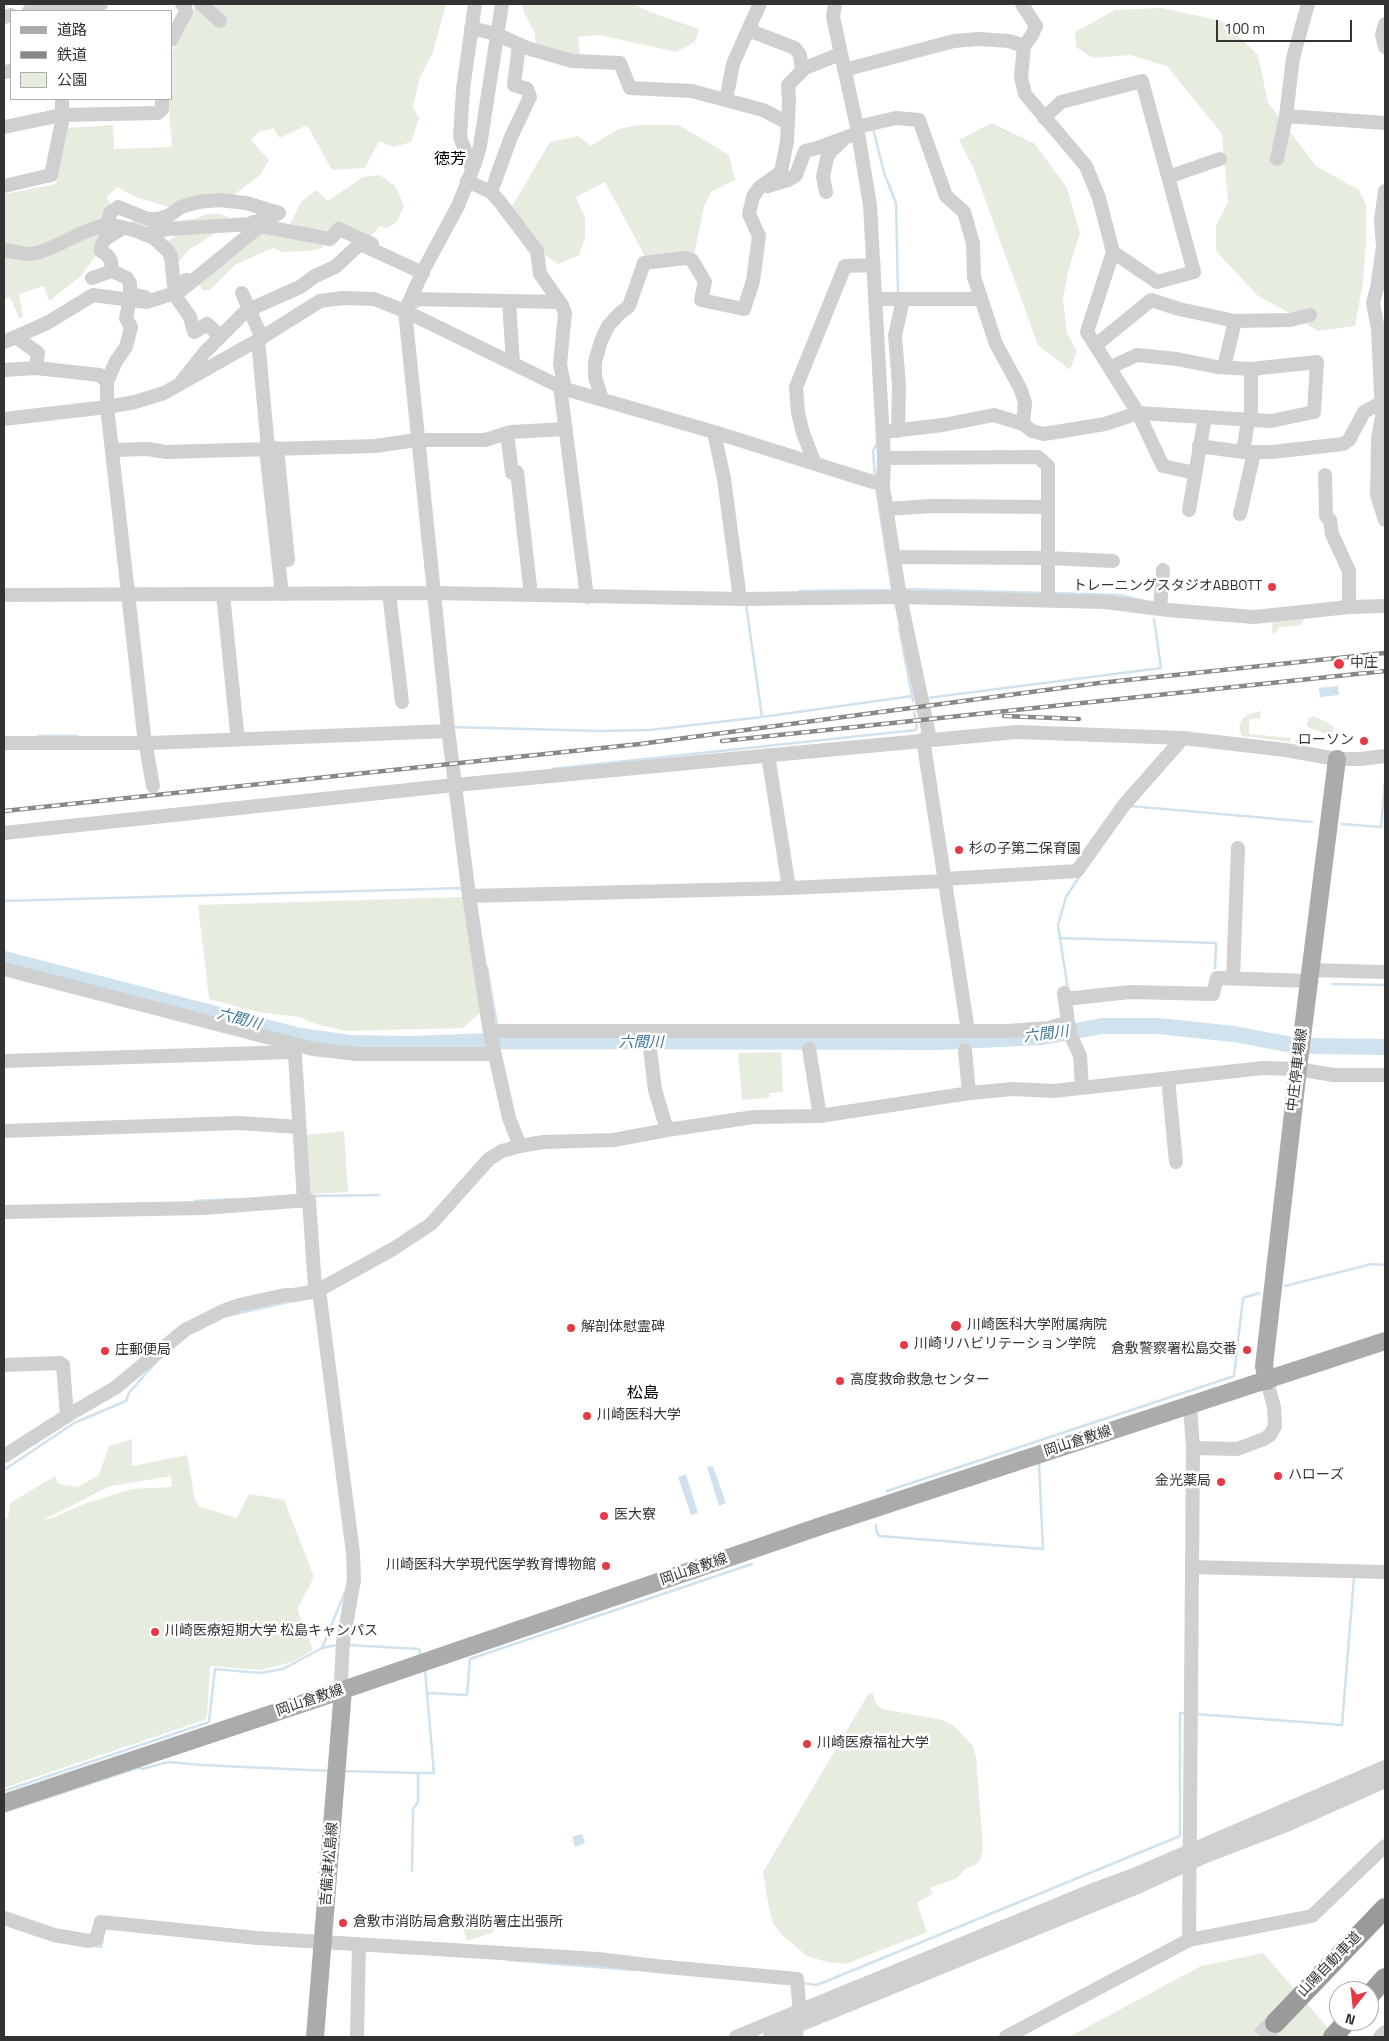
<!DOCTYPE html>
<meta charset="utf-8">
<style>
body{margin:0}
#map{position:relative;width:1389px;height:2041px;overflow:hidden;background:#fff;font-family:"Titillium Web","Noto Sans JP",sans-serif}
canvas{display:block}
.frame{position:absolute;inset:0;border:5px solid #333;pointer-events:none}
.legend{position:absolute;left:10px;top:10px;width:162px;height:90px;box-sizing:border-box;background:#fff;border:1px solid #adadad;margin:0;padding:6px 9px;list-style:none;font-size:15px;color:#333}
.legend li{display:flex;align-items:center;gap:10px;height:25px}
.legend b{width:25px;border:1px solid #adadad}
.north{position:absolute;left:1329px;top:1981px;width:50px;height:50px;box-sizing:border-box;background:#fff;border:1px solid #adadad;border-radius:50%;rotate:196deg;font-size:14px;font-weight:700;line-height:20px;text-align:center;color:#333}
.north::after{content:'';display:block;margin:auto;width:18px;height:22px;background:#e63946;clip-path:polygon(50% 0,100% 100%,50% 72%,0 100%)}
.scale{position:absolute;left:1216px;top:20px;width:136px;height:22px;box-sizing:border-box;border:2px solid #333;border-top:0;padding-left:6px;font-size:15px;line-height:18px;white-space:nowrap;color:#333;-webkit-text-stroke:4px #fff;paint-order:stroke}
</style>
<div id="map">
<canvas width="1389" height="2041"></canvas>
<div class="frame"></div>
<ul class="legend">
<li><b style="height:6px;background:#ababab"></b>道路</li>
<li><b style="height:6px;background:#888"></b>鉄道</li>
<li><b style="height:14px;background:#e6ecdf"></b>公園</li>
</ul>
<div class="north">N</div>
<div class="scale">100 m</div>
</div>
<script>
const ctx = document.querySelector('canvas').getContext('2d');
ctx.lineJoin = 'round';
function paint(path, color) {
  ctx.fillStyle = color;
  ctx.fill(path, 'evenodd');
}
function toPath(rows) {
  const path = new Path2D();
  for (const r of rows) {
    path.moveTo(r[0], r[1]);
    for (let i = 2; i < r.length; i += 2) path.lineTo(r[i], r[i + 1]);
  }
  return path;
}
function strokePath(path, color, width, dash) {
  ctx.strokeStyle = color;
  ctx.lineWidth = width;
  ctx.lineCap = dash ? 'butt' : 'round';
  ctx.setLineDash(dash || []);
  ctx.stroke(path);
}
function drawText(font, color, halo, rows, align = 'center') {
  ctx.font = font + ' "Titillium Web","Noto Sans JP",sans-serif';
  ctx.lineWidth = 5;
  ctx.setLineDash([]);
  ctx.textBaseline = 'middle';
  ctx.strokeStyle = halo;
  ctx.fillStyle = color;
  for (const [text, x, y, turn = 0] of rows) {
    ctx.save();
    ctx.translate(x, y);
    ctx.rotate((+turn || 0) * Math.PI / 180);
    ctx.textAlign = isNaN(turn) ? turn : align;
    if (halo) ctx.strokeText(text, 0, 0);
    ctx.fillText(text, 0, 0);
    ctx.restore();
  }
}
const green = toPath([
 [197,4,446,4,433,52,420,77,413,107,419,118,411,142,394,147,379,141,365,168,332,170,307,125,280,138,273,128,259,132,251,140,269,160,260,175,231,197,197,199,168,207,136,197,117,187,107,197,111,206,113,242,97,254,81,276,49,301,44,286,19,294,23,317,19,318,10,297,4,299,4,194,56,184,68,128,113,125,114,149,172,147,168,99,171,99,171,53],
 [522,4,635,4,636,6,658,15,699,29,695,42,676,52,599,35,578,37,580,58,536,48,535,34,524,12],
 [1162,8,1222,21,1258,55,1268,103,1316,166,1359,190,1366,205,1366,242,1363,282,1355,326,1318,331,1286,311,1258,296,1216,251,1216,226,1228,202,1222,134,1167,66,1130,55,1093,58,1076,47,1075,32,1115,10],
 [992,123,1035,144,1067,188,1080,233,1068,271,1063,300,1067,333,1077,351,1070,370,1038,345,974,169,959,140],
 [639,125,679,125,729,155,735,180,711,192,704,207,694,255,647,260,605,182,576,197,585,218,585,237,579,255,558,264,540,252,511,208,550,142,578,136,591,146,618,129],
 [380,175,396,187,404,206,397,222,387,228,380,226,368,239,328,235,289,226,301,202,316,190,328,201,363,177],
 [207,214,219,214,228,217,228,221,148,231,131,225,132,220,175,221,194,219],
 [222,229,190,249,176,264,166,242,183,232],
 [269,231,325,244,322,248,310,251,282,252,273,248,235,265,210,290,202,290,199,284,257,235],
 [1298,618,1304,620,1301,625,1279,627,1274,635,1272,631,1273,622],
 [1261,711,1260,719,1249,719,1249,734,1291,738,1290,742,1242,736,1239,728,1242,719,1249,714],
 [1313,716,1332,725,1334,728,1332,733,1326,734,1308,727,1307,724,1308,718],
 [465,897,481,1012,463,1028,347,1031,316,1024,299,1017,258,1012,209,999,198,905],
 [781,1052,783,1092,769,1093,769,1098,742,1100,738,1053],
 [344,1131,348,1192,309,1194,305,1135],
 [132,1439,132,1466,187,1455,195,1500,200,1507,237,1518,249,1494,284,1500,314,1577,298,1608,299,1614,313,1650,292,1662,260,1670,210,1666,207,1716,204,1720,4,1788,4,1519,8,1519,10,1503,55,1476,58,1484,78,1487,99,1475,109,1446],
 [171,1476,172,1487,132,1489,84,1504,52,1518,43,1520,110,1486],
 [869,1693,873,1693,876,1704,882,1709,942,1720,954,1726,972,1745,976,1756,983,1849,980,1860,975,1865,965,1869,957,1878,930,1888,933,1894,917,1903,927,1932,846,1964,827,1962,807,1956,782,1935,773,1923,769,1908,763,1872],
 [488,1913,494,1932,467,1941,461,1923],
 [1263,1953,1336,2037,1069,2037,1201,1966]
]);
const water = toPath([
 [1338,686,1339,695,1320,697,1319,688],
 [713,1466,726,1503,719,1506,707,1467],
 [686,1474,698,1513,691,1515,678,1477],
 [582,1834,585,1843,575,1847,572,1837]
]);
const stream = toPath([
 [873,128,884,173,896,203,898,294],
 [413,309,419,306],
 [875,477,873,451,876,445],
 [904,589,1044,593],
 [800,591,892,590,876,488],
 [1052,593,1119,595,1145,601],
 [746,604,762,717],
 [899,627,913,701],
 [927,698,1161,668,1154,619],
 [452,727,602,731,650,730,762,717,912,696],
 [38,736,77,736],
 [552,769,916,730,917,726,914,712],
 [1130,806,1312,822],
 [1342,824,1381,827,1385,781],
 [4,901,465,888],
 [1059,938,1216,943,1215,968],
 [487,967,497,1025],
 [1332,984,1385,985],
 [1068,990,1058,925,1066,897,1079,877],
 [313,1196,379,1195],
 [195,1201,235,1199],
 [1285,1286,1372,1264,1385,1265],
 [227,1316,293,1301],
 [4,1470,74,1423,126,1401,129,1393,156,1362],
 [887,1491,1234,1376,1243,1298,1259,1293],
 [876,1525,877,1533,880,1536,1043,1549,1039,1464],
 [348,1645,419,1649,421,1657],
 [322,1648,345,1592],
 [427,1693,467,1695,470,1659,752,1564],
 [1195,1714,1342,1725,1354,1577],
 [344,1771,418,1773],
 [4,1791,209,1722,215,1669,260,1673,271,1671,283,1669,322,1648,337,1645],
 [4,1812,140,1767,142,1769,168,1762,202,1765,331,1771],
 [412,1871,413,1809,418,1802,418,1773,434,1773,425,1670],
 [94,1946,101,1947,103,1939],
 [508,1960,634,1970],
 [802,1983,817,1985,1180,1836,1180,1713,1187,1713]
]);
const river = toPath([
 [4,959,300,1036,351,1043,411,1044,490,1041,938,1042,1043,1037,1102,1026,1158,1026,1234,1034,1287,1044],
 [1312,1046,1385,1047]
]);
const highwayTunnel = toPath([
 [1261,2037,1275,2023]
]);
const minor = toPath([
 [201,4,220,21],
 [502,4,480,146,475,163,458,206,424,269,405,311,448,729,469,896,490,1033,509,1118,520,1146],
 [760,4,748,30,795,48,800,55,802,71],
 [835,4,833,17,857,127,870,205,884,458,883,487,900,597,930,739],
 [1022,4,1036,26,1032,35,1024,46,1021,77,1025,94,1086,166,1099,198,1113,252,1087,332,1138,413,1163,466,1195,473],
 [29,11,60,5,101,4],
 [4,17,11,15],
 [1385,24,1382,35,1385,47],
 [471,28,496,34,527,48,572,61,620,63,630,88,692,91,763,110,788,123],
 [171,40,186,12,185,5,182,4],
 [844,70,954,41,978,39,1009,41,1024,46],
 [4,72,11,71],
 [726,100,733,64,748,30],
 [1286,116,1385,123],
 [1044,118,1061,102,1142,81,1194,272,1157,282,1113,252],
 [4,127,62,115,158,113,162,109,162,99],
 [857,127,896,118,919,120,946,196,964,212,973,243,974,277,996,344,1020,388,1025,402,1023,424],
 [1277,159,1286,116,1293,58,1308,4],
 [472,169,460,137,463,89,475,4],
 [1168,177,1220,159],
 [467,181,491,192,500,202,537,251,540,274,562,305,565,313,560,364,565,389],
 [4,186,51,175,62,122,62,99],
 [768,186,788,180,796,175,805,151,817,148,858,133],
 [1385,191,1381,220,1383,247,1377,288,1373,303,1378,329,1382,417,1378,438,1377,495,1385,520],
 [491,192,511,137,530,97,527,89,514,85,519,45],
 [826,192,823,177,827,158,831,151,842,141],
 [108,224,110,213,118,207,148,219,157,219,168,216,181,207,198,202,219,200,246,203,279,213,267,219,253,222],
 [148,235,154,231,169,229,250,224,330,239,339,229,372,244],
 [4,250,27,254,37,253,51,248,84,232,108,224,134,230,154,238,168,251,171,257,174,286,186,280,187,281],
 [112,271,111,261,107,255,101,251,102,244,105,239,123,228],
 [92,278,112,271,127,278,130,283,130,294,145,297],
 [242,293,262,338],
 [174,294,190,317,194,332,207,324,220,336],
 [411,299,560,302],
 [875,299,980,299],
 [509,301,513,363],
 [16,337,38,353,36,368],
 [258,340,268,448],
 [4,342,47,323,93,295,146,302,179,292,260,226],
 [1096,345,1151,300,1179,309,1235,321,1290,320,1310,315],
 [1224,367,1235,321],
 [4,370,36,368,100,375,107,382,107,407,144,735,153,786],
 [182,381,205,352,246,311,300,287,315,276,335,267,360,244,423,273],
 [107,382,116,361,126,347,131,327,126,318,130,300],
 [560,386,587,597],
 [602,399,595,377,595,362,601,341,608,326,619,314,629,306,644,263,685,258,692,260,705,282,701,300,744,309,753,281,759,236,749,214,753,197,759,188,781,172,787,141,789,100,788,85,805,68,840,54],
 [4,419,107,407,135,402,164,393,258,340,320,301,343,298,374,299,405,311,565,389,714,432,873,482,882,482],
 [1251,420,1251,369],
 [898,431,899,385,895,336,903,299],
 [714,432,724,479,740,599],
 [883,432,943,425,994,415,1023,424,1032,431,1044,434,1105,424,1138,413,1271,421,1314,412,1317,362,1251,369,1217,367,1177,359,1137,355,1111,367],
 [507,433,512,473,517,472,531,595],
 [1199,446,1243,452,1272,452,1343,444,1349,440,1364,412,1382,402],
 [277,448,288,560],
 [266,449,282,594],
 [112,450,148,449,166,452,375,446,417,440,485,440,511,432,566,429],
 [1243,452,1248,420],
 [884,458,1038,457,1048,466,1048,558,893,557],
 [815,464,803,433,798,413,796,387,845,266,874,265],
 [1325,475,1326,516,1330,520,1332,534,1349,571,1349,607],
 [886,509,931,506,1048,507],
 [1189,510,1205,417],
 [1240,514,1254,453],
 [389,593,402,702],
 [223,594,237,732],
 [4,595,434,593,740,599,900,597,1105,602,1168,610,1254,617,1349,607,1385,606],
 [1048,600,1048,558,1113,561],
 [1160,609,1163,570],
 [923,739,968,1031],
 [4,743,151,743,448,731],
 [768,755,789,888],
 [4,833,455,785,1017,732,1183,738,1285,750,1337,759,1360,759,1385,756],
 [944,879,1077,871,1124,805,1183,738],
 [469,896,789,888,945,881],
 [4,969,313,1049,357,1054,494,1054],
 [1310,970,1385,972],
 [1233,978,1238,848],
 [1064,993,1068,1022,1072,1038,1080,1056,1082,1088],
 [1065,999,1130,992,1213,994,1217,978,1309,981],
 [490,1031,1007,1031,1049,1028,1068,1022],
 [294,1045,293,1052,295,1055,304,1201],
 [650,1049,655,1090,667,1130],
 [809,1049,820,1116],
 [965,1050,969,1093],
 [4,1061,293,1052],
 [1168,1079,1176,1162],
 [4,1131,239,1123,299,1127],
 [4,1212,203,1208,309,1200,315,1287,320,1298,353,1553,354,1580,343,1642,341,1681,343,1690],
 [4,1365,60,1363,63,1365,67,1416],
 [1193,1448,1237,1449,1264,1439,1270,1435,1275,1426,1274,1407,1267,1381],
 [4,1456,70,1414,115,1388,185,1330,223,1311,239,1305,285,1295,294,1295,317,1291,393,1249,431,1224,489,1159,502,1151,520,1146,543,1142,614,1140,667,1130,754,1117,820,1116,970,1093,1013,1089,1053,1091,1263,1068,1298,1069,1333,1075,1385,1075],
 [1192,1567,1385,1572],
 [4,1918,54,1935,89,1941,96,1939,101,1922,257,1938,598,1959,656,1966,797,1979,799,2003,796,2037],
 [1189,1940,1193,1448,1190,1406],
 [357,2037,359,1944],
 [736,2037,1098,1888,1134,1875,1385,1767],
 [770,2037,1140,1886,1206,1856,1284,1826,1385,1781],
 [1006,2037,1189,1940,1312,1916,1385,1846],
 [1380,2037,1385,2032]
]);
const major = toPath([
 [1267,1381,1264,1366,1298,1069,1337,759],
 [4,1803,343,1690,821,1526,1385,1341],
 [315,2037,343,1690]
]);
const highway = toPath([
 [1369,1996,1385,1978],
 [1275,2023,1385,1908],
 [1333,2037,1347,2021]
]);
const rail = toPath([
 [1004,716,1079,719],
 [722,741,1385,671],
 [4,811,640,744,1099,683,1385,653]
]);
const markers = [
 [1272,587,5,"#e63946"],
 [1339,664,6,"#e63946"],
 [1364,741,5,"#e63946"],
 [959,850,5,"#e63946"],
 [956,1326,6,"#e63946"],
 [571,1328,5,"#e63946"],
 [904,1345,5,"#e63946"],
 [1247,1350,5,"#e63946"],
 [105,1351,5,"#e63946"],
 [840,1381,5,"#e63946"],
 [587,1416,5,"#e63946"],
 [1278,1476,5,"#e63946"],
 [1221,1482,5,"#e63946"],
 [604,1516,5,"#e63946"],
 [606,1566,5,"#e63946"],
 [155,1632,5,"#e63946"],
 [807,1744,5,"#e63946"],
 [343,1923,5,"#e63946"]
];
const poiNames = [
 ["トレーニングスタジオABBOTT",1262,587,"right"],
 ["中庄",1350,664],
 ["ローソン",1354,741,"right"],
 ["杉の子第二保育園",969,850],
 ["川崎医科大学附属病院",967,1326],
 ["解剖体慰霊碑",581,1328],
 ["川崎リハビリテーション学院",914,1345],
 ["倉敷警察署松島交番",1237,1350,"right"],
 ["庄郵便局",115,1351],
 ["高度救命救急センター",850,1381],
 ["川崎医科大学",597,1416],
 ["ハローズ",1288,1476],
 ["金光薬局",1211,1482,"right"],
 ["医大寮",614,1516],
 ["川崎医科大学現代医学教育博物館",596,1566,"right"],
 ["川崎医療短期大学 松島キャンパス",165,1632],
 ["川崎医療福祉大学",817,1744],
 ["倉敷市消防局倉敷消防署庄出張所",353,1923]
];
const streetNames = [
 ["中庄停車場線",1298,1070,-83],
 ["岡山倉敷線",1078,1442,-18],
 ["岡山倉敷線",694,1570,-19],
 ["岡山倉敷線",310,1701,-19],
 ["吉備津松島線",330,1864,-85],
 ["山陽自動車道",1330,1965,-46]
];
const waterNames = [
 ["六間川",239,1020,15],
 ["六間川",1046,1035,-7],
 ["六間川",641,1043]
];
const quarterNames = [
 ["徳芳",450,160],
 ["松島",643,1394]
];
paint(green, '#e6ecdf');
paint(water, '#cfe2ee');
strokePath(stream, '#cfe2ee', 2.5);
strokePath(river, '#cfe2ee', 16);
strokePath(highwayTunnel, '#d6d6d6', 20, [20, 10]);
strokePath(minor, '#d0d0d0', 14);
strokePath(major, '#ababab', 18);
strokePath(highway, '#9a9a9a', 20);
strokePath(rail, '#888', 4.5);
strokePath(rail, '#fff', 2.5, [8]);
for (const [x, y, r, color] of markers) {
  const dot = new Path2D();
  dot.arc(x, y, r, 0, 2 * Math.PI);
  ctx.fillStyle = color;
  ctx.fill(dot);
  strokePath(dot, '#fff', 2);
}
drawText('14px', '#333', '#fff', poiNames, 'left');
drawText('14px', '#333', '#fff', streetNames);
drawText('italic 15px', '#3f7597', '#fff', waterNames);
drawText('16px', '#000', '#fff', quarterNames);
</script>
